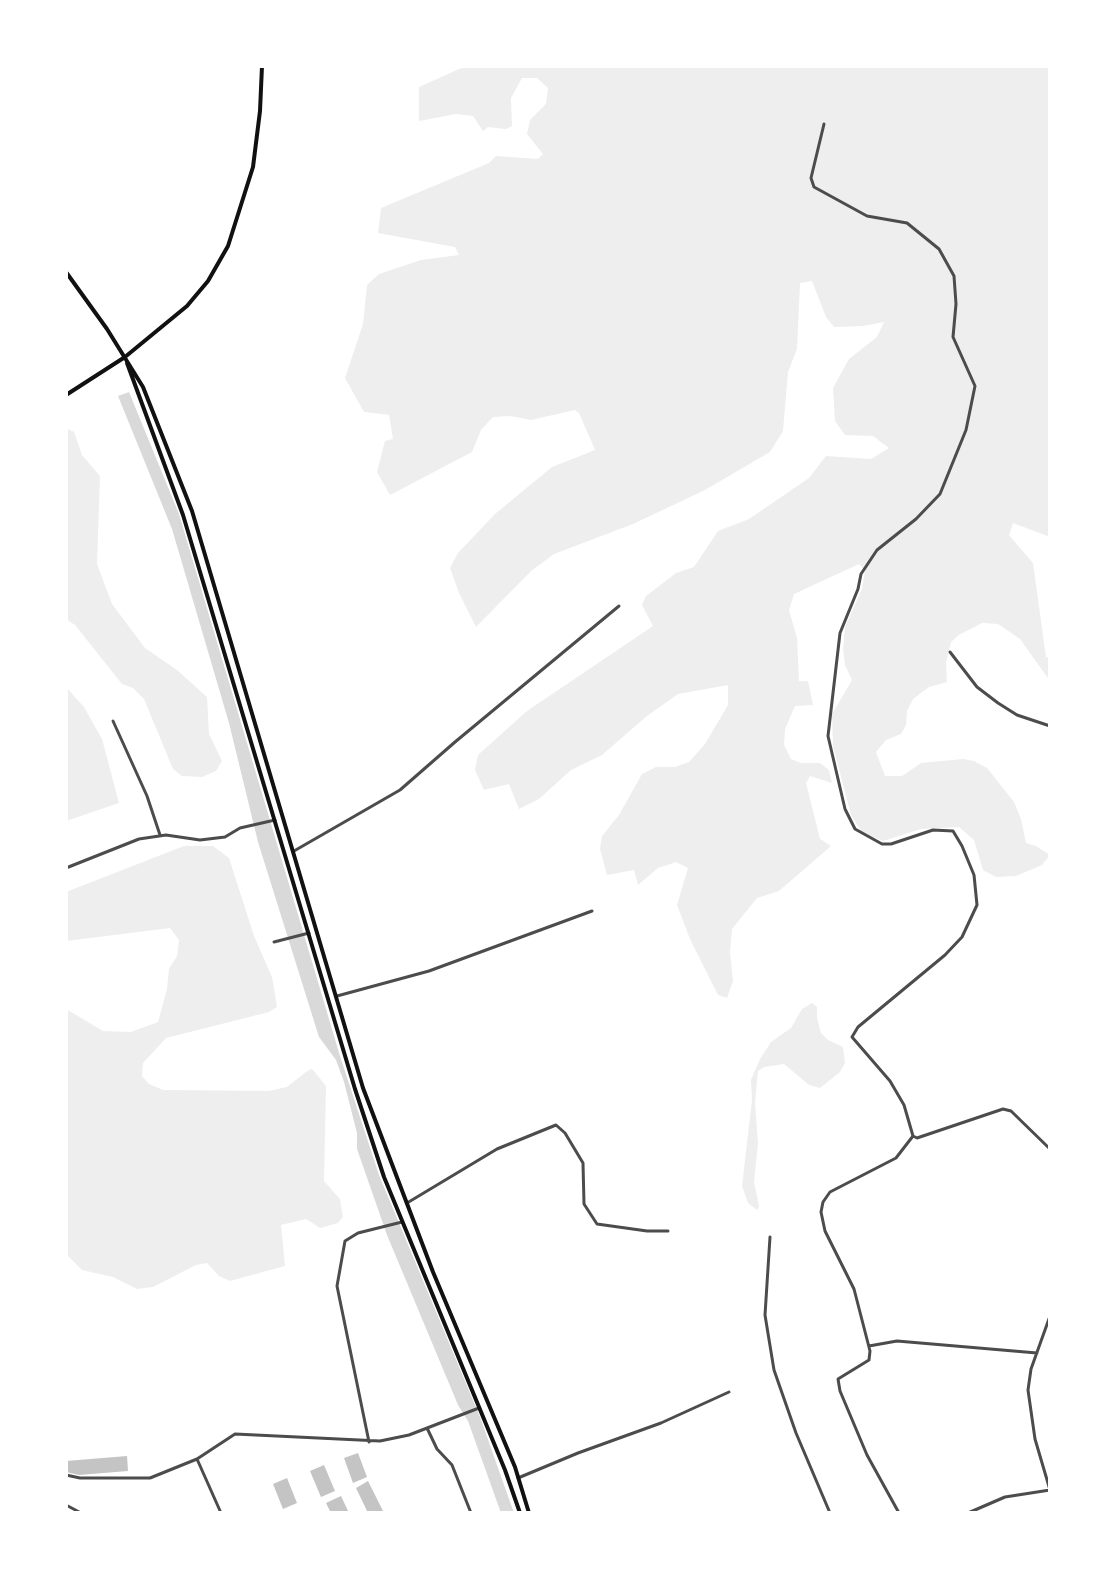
<!DOCTYPE html>
<style>
body{margin:0}
#map{position:relative;width:1116px;height:1579px;overflow:hidden;background:#fff;font-family:"DejaVu Sans",sans-serif}
canvas{display:block}
.frame{position:absolute;inset:0;border:68px solid #fff;pointer-events:none}
</style>
<div id="map">
<canvas width="1116" height="1579"></canvas>
<div class="frame"></div>
</div>
<script>
const ctx = document.querySelector('canvas').getContext('2d');
ctx.lineJoin = 'round';
function paint(path, color) {
  ctx.fillStyle = color;
  ctx.fill(path, 'evenodd');
}
function toPath(rows) {
  const path = new Path2D();
  for (const r of rows) {
    path.moveTo(r[0], r[1]);
    for (let i = 2; i < r.length; i += 2) path.lineTo(r[i], r[i + 1]);
  }
  return path;
}
function strokePath(path, color, width, dash) {
  ctx.strokeStyle = color;
  ctx.lineWidth = width;
  ctx.lineCap = dash ? 'butt' : 'round';
  ctx.setLineDash(dash || []);
  ctx.stroke(path);
}
const green = toPath([
 [466,66,1050,66,1050,537,1013,523,1009,535,1033,563,1046,657,1050,658,1050,681,1020,639,998,624,982,623,959,635,951,642,946,663,947,682,929,687,913,699,907,711,906,725,901,734,886,740,876,752,885,776,902,776,921,763,963,759,974,761,987,768,1014,802,1021,819,1026,843,1036,846,1050,855,1042,865,1016,876,996,877,983,870,974,840,959,827,921,829,883,841,862,832,851,815,833,746,832,714,852,680,845,665,843,649,845,627,862,589,865,570,859,564,794,594,789,610,797,638,799,681,808,681,813,705,795,706,785,729,784,745,791,759,801,763,820,763,829,770,832,783,810,776,806,783,820,839,831,846,779,891,757,898,732,929,730,952,733,981,727,998,718,995,690,939,677,905,688,868,676,862,658,868,638,885,634,870,607,875,600,849,602,836,619,815,642,774,656,767,675,767,689,762,705,744,728,705,728,685,678,694,647,716,602,755,571,770,539,799,519,809,509,784,484,790,475,770,478,755,527,711,653,626,642,605,646,596,676,573,694,567,718,531,749,519,809,478,826,456,871,459,889,448,873,436,845,435,835,421,833,388,849,359,877,337,884,322,863,326,834,327,826,317,812,281,800,283,797,349,788,372,783,431,770,452,705,490,633,524,554,554,531,571,476,627,459,593,450,568,458,553,495,514,552,467,595,450,579,413,575,410,531,420,510,416,493,417,481,430,472,452,390,495,377,472,385,441,393,439,389,415,364,412,345,378,363,324,367,285,379,274,421,260,459,255,455,247,378,233,381,208,489,163,496,156,538,159,543,154,527,134,530,120,546,104,548,88,537,78,522,78,511,98,512,126,506,129,488,127,483,131,473,116,456,114,419,121,419,87],
 [66,428,74,432,82,455,100,476,97,564,112,604,145,648,177,670,207,697,209,734,222,761,216,771,202,777,182,776,173,769,144,699,133,688,122,684,75,625,66,619],
 [66,687,84,707,102,739,119,803,66,821],
 [184,846,213,846,229,858,254,936,272,977,277,1007,269,1012,166,1038,143,1063,142,1076,149,1084,163,1090,269,1091,287,1087,306,1072,311,1069,314,1071,326,1086,324,1181,340,1199,343,1217,338,1223,320,1228,306,1219,281,1225,285,1266,230,1281,219,1276,207,1263,196,1265,153,1287,137,1289,113,1277,82,1270,66,1254,66,1009,103,1031,131,1032,158,1022,167,989,169,969,177,956,179,940,170,928,66,941,66,892],
 [812,1003,817,1007,817,1018,821,1033,828,1040,843,1047,845,1063,840,1072,820,1088,809,1085,784,1064,764,1067,758,1071,755,1102,758,1143,754,1182,759,1206,757,1210,748,1203,742,1186,752,1100,751,1080,760,1059,771,1042,791,1028,802,1009]
]);
const water = toPath([
 [129,392,179,514,340,1056,379,1175,480,1417,514,1513,501,1513,468,1421,458,1405,387,1235,357,1149,357,1133,344,1082,336,1060,319,1037,258,842,229,723,172,529,118,396]
]);
const building = toPath([
 [358,1453,367,1477,353,1483,344,1458],
 [127,1456,128,1471,79,1475,66,1472,66,1461],
 [324,1465,335,1491,321,1497,310,1471],
 [287,1478,297,1503,283,1509,273,1484],
 [368,1481,384,1513,368,1513,356,1488],
 [341,1496,349,1513,331,1513,326,1503]
]);
const minor = toPath([
 [824,124,811,178,814,187,867,216,907,223,939,249,954,276,956,304,953,337,975,386,966,430,940,494,916,519,877,550,861,574,858,589,840,633,828,736,845,809,855,829,882,844,891,844,933,830,953,831,962,846,974,875,977,905,962,937,945,955,858,1027,852,1037,890,1081,904,1105,913,1136,917,1138,1003,1109,1011,1111,1050,1149],
 [113,721,147,796,160,835],
 [66,868,139,839,166,835,200,840,225,837,240,828,275,820],
 [274,942,309,933],
 [337,996,429,971,592,911],
 [407,1203,497,1149,556,1125,565,1133,583,1163,584,1204,597,1224,647,1231,668,1231],
 [770,1237,765,1315,774,1370,796,1433,830,1513],
 [869,1346,897,1341,1037,1353],
 [427,1428,437,1449,452,1465,471,1513],
 [369,1442,337,1286,345,1241,358,1233,402,1222],
 [197,1459,221,1513],
 [66,1475,80,1478,150,1478,197,1459,235,1434,380,1441,409,1435,479,1408],
 [518,1478,578,1453,661,1423,729,1392],
 [66,1505,81,1513],
 [899,1513,867,1455,840,1391,838,1379,869,1360,870,1351,854,1289,825,1231,821,1212,823,1202,830,1192,896,1158,913,1136],
 [968,1513,1005,1497,1050,1490,1035,1439,1028,1390,1031,1369,1050,1316]
]);
const tertiary = toPath([
 [950,652,977,687,998,703,1017,715,1050,726],
 [294,851,400,790,455,742,619,606]
]);
const secondary = toPath([
 [66,272,107,329,143,387,192,511,363,1088,433,1272,515,1467,529,1513],
 [127,363,183,515,355,1089,384,1177,505,1470,520,1513],
 [66,395,125,357,187,306,208,281,228,246,253,167,260,111,262,66]
]);
paint(green, '#eee');
paint(water, '#d9d9d9');
paint(building, '#c4c4c4');
strokePath(minor, '#4c4c4c', 3);
strokePath(tertiary, '#4c4c4c', 3);
strokePath(secondary, '#111', 4);
</script>
